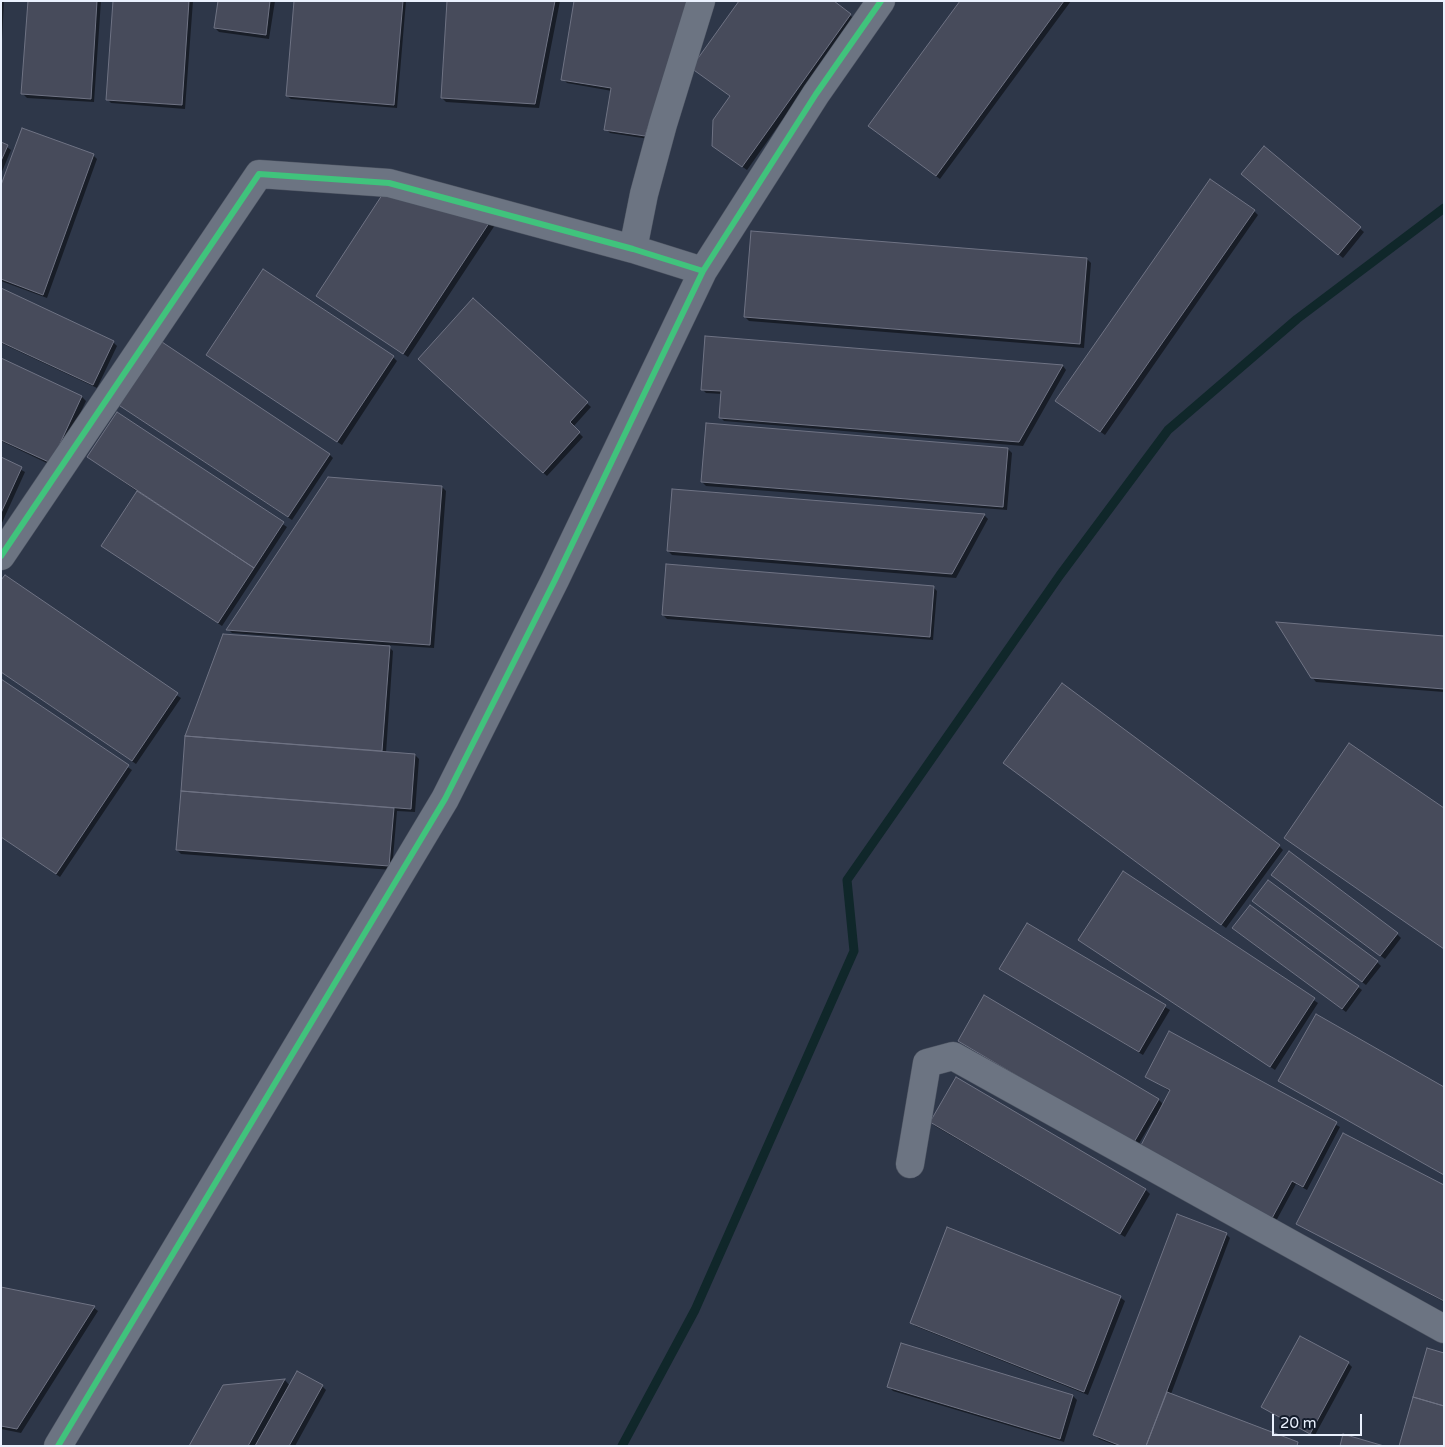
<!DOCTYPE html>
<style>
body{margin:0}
#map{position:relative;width:1445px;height:1447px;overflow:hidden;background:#2e3749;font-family:"Varela Round",sans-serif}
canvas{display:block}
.frame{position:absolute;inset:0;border:2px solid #eaf1fe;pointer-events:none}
.scale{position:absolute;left:1272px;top:1414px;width:90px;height:22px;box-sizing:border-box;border:2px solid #eaf1fe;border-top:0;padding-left:6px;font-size:15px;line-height:18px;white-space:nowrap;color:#eaf1fe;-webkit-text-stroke:4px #141c2b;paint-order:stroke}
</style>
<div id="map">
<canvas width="1445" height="1447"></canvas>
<div class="frame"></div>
<div class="scale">20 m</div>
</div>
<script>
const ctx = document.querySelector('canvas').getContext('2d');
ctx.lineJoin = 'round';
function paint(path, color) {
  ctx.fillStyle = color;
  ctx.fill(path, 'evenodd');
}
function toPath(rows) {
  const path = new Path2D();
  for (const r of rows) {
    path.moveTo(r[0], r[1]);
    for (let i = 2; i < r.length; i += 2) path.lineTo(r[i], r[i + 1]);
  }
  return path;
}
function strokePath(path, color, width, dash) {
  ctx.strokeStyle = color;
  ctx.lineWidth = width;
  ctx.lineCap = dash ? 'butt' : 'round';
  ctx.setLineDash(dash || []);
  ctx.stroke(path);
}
const shadow = toPath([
 [1,1,4,1,2,40,1,40],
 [29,1,101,1,94,102,27,98,23,94],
 [114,1,193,1,185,109,111,103,107,99],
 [219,1,275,1,269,39,219,32,215,28],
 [295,1,406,1,397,108,291,99,287,96],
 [448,1,560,1,539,108,446,102,442,98],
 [694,1,649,139,610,133,606,129,612,91,567,83,563,79],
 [962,1,1071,1,940,179,874,130],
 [850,15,854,19,747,170,718,150,731,97,693,68],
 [1,143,11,150,1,174],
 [1264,148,1364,232,1343,258,1246,177],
 [93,155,97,159,47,298,1,281,1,189],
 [1254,211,1258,215,1105,435,1061,404],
 [493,218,497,222,408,357,322,300],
 [1087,259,1091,263,1084,348,749,321,745,317],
 [1,289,113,342,117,346,97,388,1,343],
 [473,299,591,407,573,427,583,437,547,476,423,363],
 [706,337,1063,366,1066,370,1023,446,724,421,720,417,722,394,706,393,702,389],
 [393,357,397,361,342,445,212,358],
 [1,360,82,397,86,401,55,467,1,441],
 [123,408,329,454,333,458,292,520],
 [117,413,287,527,222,626,103,546,138,492,88,457],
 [1008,449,1012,453,1007,510,706,486,702,482],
 [1,459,25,472,1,525],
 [442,487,446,491,434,648,387,645,393,651,386,753,415,755,419,759,415,812,397,811,392,870,181,854,177,850,186,737,224,635,311,642,311,639,232,633,228,629],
 [984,515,988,519,956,578,672,555,668,551],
 [1,583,181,698,136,764,1,672],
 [933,587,937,591,933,640,667,619,663,615],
 [1444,637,1444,692,1316,682,1312,677],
 [1,680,132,770,60,877,1,837],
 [1009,767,1279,846,1283,850,1226,928],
 [1123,873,1318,1003,1275,1070,1079,940],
 [1277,879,1397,934,1401,938,1385,959],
 [1258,905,1377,962,1381,966,1366,985],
 [1027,925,1170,1010,1143,1055,1001,969],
 [1238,932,1358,987,1362,990,1346,1012],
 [1170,1033,1340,1127,1307,1190,1296,1184,1275,1223,1158,1116,1156,1115,1137,1147,959,1041,1159,1100,1164,1105,1171,1092,1146,1076],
 [956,1079,1146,1190,1150,1194,1125,1237,935,1126,931,1122],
 [1280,1080,1444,1088,1444,1175,1284,1084],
 [1444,1187,1444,1302,1298,1223],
 [948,1229,1121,1298,1125,1301,1088,1395,915,1326,911,1322],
 [1226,1234,1230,1238,1171,1394,1301,1446,1117,1446,1099,1439,1095,1435],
 [1,1288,94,1308,98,1311,21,1433,1,1429],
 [901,1345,1073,1396,1077,1400,1064,1442,893,1391,889,1387],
 [1348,1363,1352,1367,1315,1435,1263,1407],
 [285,1380,290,1386,322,1386,326,1390,295,1446,191,1446,224,1386]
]);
const stream = toPath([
 [622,1446,695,1310,854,951,847,880,1060,575,1168,430,1297,319,1444,208]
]);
const building = toPath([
 [28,1,97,1,91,99,21,94,28,1],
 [113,1,189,1,182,105,106,100,113,1],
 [218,1,270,1,266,35,214,28,218,1],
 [294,1,403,1,394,105,286,96,294,1],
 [447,1,555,1,535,104,441,98,447,1],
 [574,1,689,1,645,136,604,130,611,88,561,80,574,1],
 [739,1,834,1,851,14,742,167,712,146,713,120,730,96,691,68,739,1],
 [960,1,1064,1,936,176,868,126,960,1],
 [22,128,94,154,43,295,1,279,1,185,22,128],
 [1,142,8,145,1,161,1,142],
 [1264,146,1361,227,1338,255,1241,174,1264,146],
 [1210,179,1255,210,1100,432,1055,401,1210,179],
 [388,186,493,217,403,354,316,296,388,186],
 [751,231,1087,258,1080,344,744,317,751,231],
 [263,269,394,356,337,442,206,355,263,269],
 [1,288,114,341,93,385,1,342,1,288],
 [473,298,588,402,570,422,580,432,543,473,418,359,473,298],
 [705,336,1063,365,1019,442,719,418,721,391,701,390,705,336],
 [159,340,330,454,288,517,117,404,159,340],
 [1,358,82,396,51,463,1,440,1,358],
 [117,412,284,522,254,568,87,457,117,412],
 [706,423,1008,448,1003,507,701,482,706,423],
 [1,457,22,467,1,513,1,457],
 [328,477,442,486,430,645,226,630,328,477],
 [672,489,985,514,952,574,667,551,672,489],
 [137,491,254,568,218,623,101,546,137,491],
 [666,564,934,586,930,637,662,615,666,564],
 [5,575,178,693,132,761,1,672,1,580,5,575],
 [1276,622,1444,636,1444,689,1311,678,1276,622],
 [223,634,390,646,382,751,185,736,223,634],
 [1,679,129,765,56,874,1,837,1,679],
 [1062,683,1280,845,1221,925,1003,763,1062,683],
 [185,736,415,754,411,809,181,791,185,736],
 [1349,743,1444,808,1444,949,1284,838,1349,743],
 [181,791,394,808,389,866,176,850,181,791],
 [1289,851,1398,933,1380,956,1271,875,1289,851],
 [1123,871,1315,998,1270,1067,1078,940,1123,871],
 [1268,880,1378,961,1362,982,1252,901,1268,880],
 [1250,905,1359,986,1342,1009,1232,928,1250,905],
 [1027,923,1166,1005,1139,1052,999,969,1027,923],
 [984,995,1159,1099,1133,1144,958,1041,984,995],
 [1316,1014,1444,1087,1444,1175,1278,1081,1316,1014],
 [1169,1031,1337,1122,1303,1187,1292,1181,1271,1220,1139,1149,1170,1090,1145,1077,1169,1031],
 [956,1077,1146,1189,1120,1234,930,1122,956,1077],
 [1343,1133,1444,1185,1444,1301,1296,1224,1343,1133],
 [1177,1214,1227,1233,1146,1446,1121,1446,1093,1435,1177,1214],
 [947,1227,1121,1296,1084,1392,910,1323,947,1227],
 [1,1287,95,1306,17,1429,1,1426,1,1287],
 [1300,1336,1349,1362,1310,1434,1261,1407,1300,1336],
 [901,1343,1073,1395,1060,1439,887,1387,901,1343],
 [1427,1348,1444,1353,1444,1406,1413,1397,1427,1348],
 [297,1371,323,1385,289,1446,255,1446,297,1371],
 [285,1379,248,1446,189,1446,223,1385,285,1379],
 [1167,1392,1298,1442,1297,1446,1146,1446,1167,1392],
 [1413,1397,1444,1406,1444,1446,1399,1446,1413,1397],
 [1343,1434,1384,1446,1340,1446,1343,1434]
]);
const minor = toPath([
 [633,249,644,194,663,124,701,1],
 [1,556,259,174,389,183,633,249,703,271,816,94,881,1],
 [910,1164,927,1063,953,1056,1444,1329],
 [58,1446,445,799,555,580,703,271]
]);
const cycleway = toPath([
 [1,556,259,174,389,183,633,249,703,271,816,94,881,1],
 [58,1446,445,799,555,580,703,271]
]);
paint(shadow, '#0007');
strokePath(stream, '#10272a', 9);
paint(building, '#474b5b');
strokePath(building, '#6f7384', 1);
strokePath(minor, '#4b5260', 29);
strokePath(minor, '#6c7482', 28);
strokePath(cycleway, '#40c37c', 6);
</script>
